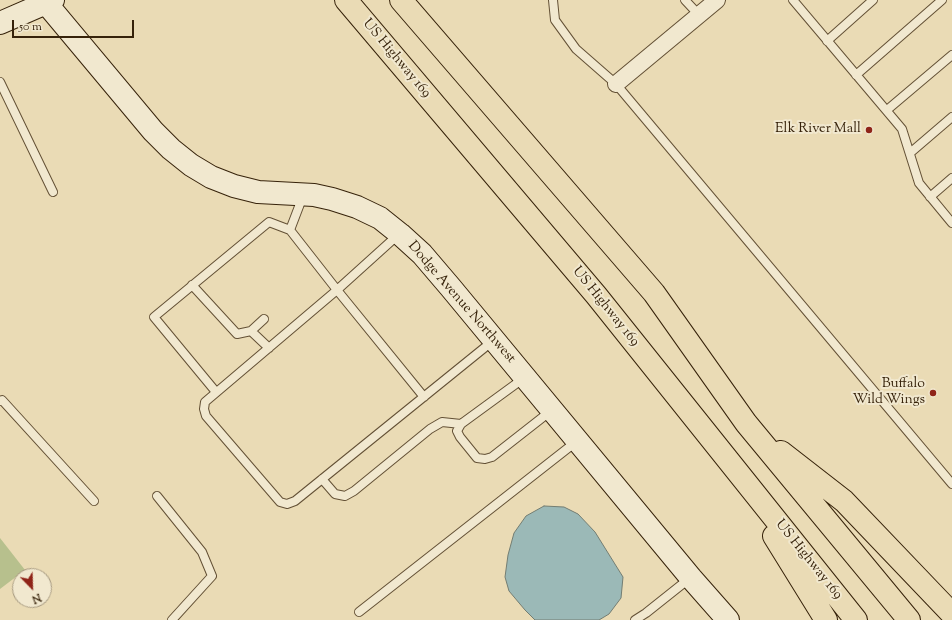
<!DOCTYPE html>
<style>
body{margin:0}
#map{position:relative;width:952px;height:620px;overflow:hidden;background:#eadbb5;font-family:"Sorts Mill Goudy",serif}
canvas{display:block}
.north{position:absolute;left:12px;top:568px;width:40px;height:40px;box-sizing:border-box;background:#f1e8cf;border:1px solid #a69980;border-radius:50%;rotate:157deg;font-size:11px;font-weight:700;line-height:16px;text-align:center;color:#36220a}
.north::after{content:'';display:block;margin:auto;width:14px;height:18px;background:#8f2418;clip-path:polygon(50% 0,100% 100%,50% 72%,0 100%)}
.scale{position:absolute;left:12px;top:20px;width:122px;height:18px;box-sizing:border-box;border:2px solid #36220a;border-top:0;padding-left:5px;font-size:12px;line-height:14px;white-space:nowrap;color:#36220a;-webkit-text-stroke:3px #f1e8cf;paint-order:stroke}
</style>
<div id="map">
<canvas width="952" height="620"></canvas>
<div class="north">N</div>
<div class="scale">50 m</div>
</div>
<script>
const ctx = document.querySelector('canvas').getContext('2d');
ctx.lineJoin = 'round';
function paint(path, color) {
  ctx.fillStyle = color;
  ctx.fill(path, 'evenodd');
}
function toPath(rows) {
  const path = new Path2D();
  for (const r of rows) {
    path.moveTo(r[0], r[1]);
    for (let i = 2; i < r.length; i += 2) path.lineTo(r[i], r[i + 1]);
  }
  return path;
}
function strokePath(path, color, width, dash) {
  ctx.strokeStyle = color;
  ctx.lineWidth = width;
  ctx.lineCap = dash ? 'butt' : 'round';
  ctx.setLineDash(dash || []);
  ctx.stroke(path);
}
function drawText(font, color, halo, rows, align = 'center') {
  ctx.font = font + ' "Sorts Mill Goudy",serif';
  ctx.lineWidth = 4;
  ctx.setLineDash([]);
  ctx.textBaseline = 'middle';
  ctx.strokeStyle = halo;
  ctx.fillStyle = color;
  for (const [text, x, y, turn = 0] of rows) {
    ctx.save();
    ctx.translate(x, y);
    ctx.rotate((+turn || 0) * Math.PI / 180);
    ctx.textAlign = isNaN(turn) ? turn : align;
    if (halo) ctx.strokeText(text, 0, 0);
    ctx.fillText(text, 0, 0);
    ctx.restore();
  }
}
const green = toPath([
 [0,538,25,570,0,589]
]);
const water = toPath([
 [544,506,564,507,578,514,595,532,623,577,621,598,609,614,599,620,535,620,525,610,509,591,505,577,508,555,514,533,526,516,544,506]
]);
const lane = toPath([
 [553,0,555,20,576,49,616,84,952,484],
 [685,0,699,15],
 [793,0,902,129,919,183,952,223],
 [827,41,873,0],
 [856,75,942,0],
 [0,82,53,192],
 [887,110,952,55],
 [910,153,952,117],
 [303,196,290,230,337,290,424,397],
 [930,197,952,178],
 [399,234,337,290,205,402,204,409,206,416,280,502,287,504,295,501,494,340],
 [192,285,237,334,251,331,264,319],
 [251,331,269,348],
 [524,378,461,424,457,431,460,437,477,458,485,459,492,457,552,410],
 [216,392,154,317,269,222,290,230],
 [0,401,2,400,94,501],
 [322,479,335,494,345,496,354,491,430,429,442,422,461,424],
 [157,496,202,552,212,576,172,620],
 [359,612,577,441],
 [635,620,646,613,690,578]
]);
const street = toPath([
 [616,84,717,0]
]);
const secondary = toPath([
 [46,3,153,131,171,149,191,165,211,177,234,186,258,192,314,195,332,199,357,207,380,218,400,234,422,254,451,288,691,578,728,620],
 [0,23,53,0]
]);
const highway = toPath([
 [346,0,596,295,856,620],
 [401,0,654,293,746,423,909,620],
 [781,452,844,501,952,614],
 [774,536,826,620]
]);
const markers = [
 [869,130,4,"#8f2418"],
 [933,393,4,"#8f2418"]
];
const streetNames = [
 ["US Highway 169",396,59,50],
 ["Dodge Avenue Northwest",461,303,49],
 ["US Highway 169",605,307,51],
 ["US Highway 169",808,560,51]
];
const poiNames = [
 ["Elk River Mall",861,130],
 ["Buffalo",925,385],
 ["Wild Wings",925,401]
];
paint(green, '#b7c08d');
paint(water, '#9bb9b7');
strokePath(water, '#737d72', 1);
strokePath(lane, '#635035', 10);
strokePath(street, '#635035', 18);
strokePath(secondary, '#36220a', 24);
strokePath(highway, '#36220a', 24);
strokePath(lane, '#f1e8cf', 8);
strokePath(street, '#f1e8cf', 16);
strokePath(secondary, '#f1e8cf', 22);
strokePath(highway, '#eadbb5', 22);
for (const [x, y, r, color] of markers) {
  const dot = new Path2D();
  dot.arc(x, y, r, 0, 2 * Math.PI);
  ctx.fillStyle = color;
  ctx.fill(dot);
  strokePath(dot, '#f1e8cf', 1.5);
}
drawText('14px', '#36220a', '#f1e8cf', streetNames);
drawText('14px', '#36220a', '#f1e8cf', poiNames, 'right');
</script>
